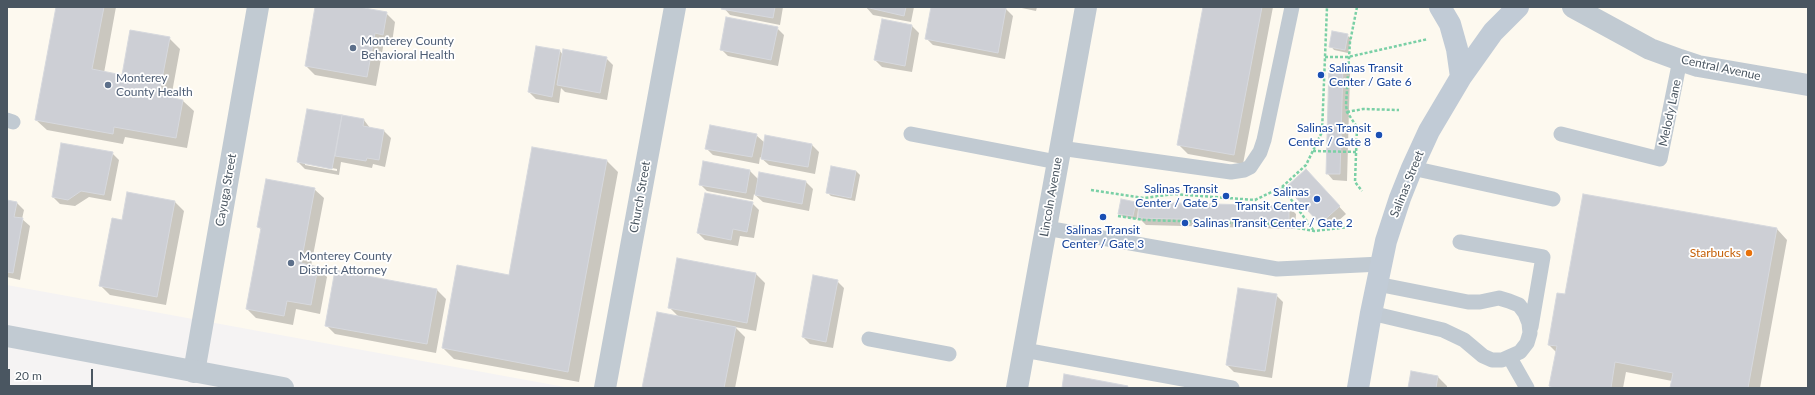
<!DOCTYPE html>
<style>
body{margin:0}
#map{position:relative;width:1815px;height:395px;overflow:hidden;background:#f5f3f3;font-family:Lato,sans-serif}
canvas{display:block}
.frame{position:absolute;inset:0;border:8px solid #4a5661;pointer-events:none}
.scale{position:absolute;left:8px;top:369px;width:85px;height:18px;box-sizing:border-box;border:2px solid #4a5661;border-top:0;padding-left:5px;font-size:12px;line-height:14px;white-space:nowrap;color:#4a5661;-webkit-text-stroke:3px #fff;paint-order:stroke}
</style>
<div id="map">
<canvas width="1815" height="395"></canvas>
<div class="frame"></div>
<div class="scale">20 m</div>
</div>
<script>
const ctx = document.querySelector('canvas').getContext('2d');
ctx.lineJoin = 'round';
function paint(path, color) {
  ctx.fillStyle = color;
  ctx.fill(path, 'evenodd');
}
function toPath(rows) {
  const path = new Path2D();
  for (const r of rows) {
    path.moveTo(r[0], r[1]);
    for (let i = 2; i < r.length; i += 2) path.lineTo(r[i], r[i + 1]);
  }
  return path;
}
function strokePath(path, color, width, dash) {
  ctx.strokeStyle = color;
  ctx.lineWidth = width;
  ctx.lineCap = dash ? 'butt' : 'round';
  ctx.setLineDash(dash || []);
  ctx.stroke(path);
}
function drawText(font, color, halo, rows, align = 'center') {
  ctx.font = font + ' Lato,sans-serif';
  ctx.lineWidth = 3.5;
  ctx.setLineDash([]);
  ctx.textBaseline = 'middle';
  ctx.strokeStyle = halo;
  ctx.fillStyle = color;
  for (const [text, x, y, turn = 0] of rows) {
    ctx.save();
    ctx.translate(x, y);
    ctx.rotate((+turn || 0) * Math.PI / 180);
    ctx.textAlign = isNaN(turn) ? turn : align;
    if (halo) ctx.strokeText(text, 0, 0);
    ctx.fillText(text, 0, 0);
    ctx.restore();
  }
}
const commercial = toPath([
 [7,7,1808,7,1808,388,570,388,7,285]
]);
const shadow = toPath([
 [57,7,116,7,104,73,123,76,169,38,180,49,171,98,183,101,194,111,187,148,125,137,123,144,47,130,36,120],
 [316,7,353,7,386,13,395,22,392,43,384,42,376,86,315,75,306,66],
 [723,7,783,7,780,25,730,15],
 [866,7,914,7,911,22,873,15],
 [932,7,993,7,1006,9,1013,16,1005,59,933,45,926,38],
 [1017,7,1037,7,1036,11],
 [1204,7,1273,7,1243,164,1188,154,1178,144],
 [912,26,919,33,912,72,882,67,875,60],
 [777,28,784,35,778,66,728,56,721,49],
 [1347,35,1351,39,1348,53,1334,50,1331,46],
 [560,51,563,55,606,58,613,65,607,100,565,92,561,88,559,103,536,99,529,92],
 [1330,66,1343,67,1350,74,1347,181,1333,180,1327,173],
 [308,110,364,120,370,128,384,131,391,138,385,167,373,164,372,168,341,162,339,175,305,169,298,162],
 [305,163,337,169,337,171,305,165],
 [756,135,765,143,766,136,812,145,819,152,815,174,769,165,760,157,759,164,713,155,706,148],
 [533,148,607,161,618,172,579,382,454,359,443,348,509,276],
 [112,153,119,160,111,201,89,197,75,206,60,204,53,197],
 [704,162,750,171,759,180,806,182,813,189,809,211,763,202,754,194,753,200,707,191,700,184],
 [832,167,856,171,860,175,855,201,831,196,828,193],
 [1313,178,1346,214,1328,230,1288,187],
 [314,189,324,198,311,266,318,268,327,277,320,314,296,309,293,325,256,318,247,309,262,230,258,227],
 [7,201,17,203,24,210,22,219,30,226,20,280,7,277],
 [175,202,184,211,166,305,110,295,101,286,123,221],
 [752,203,759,210,754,238,740,236,738,246,705,240,698,233],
 [1135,203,1139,207,1289,207,1296,214,1295,229,1146,225,1139,218,1139,210,1138,210,1137,219,1123,217,1119,213],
 [1777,229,1787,240,1760,388,1671,388,1672,381,1626,372,1623,388,1552,388,1550,386,1557,353,1549,345,1565,295],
 [336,271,437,290,446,299,436,353,335,334,326,325],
 [756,274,765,283,756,331,735,327,745,337,735,388,643,388,679,317,669,307],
 [837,281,844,288,833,348,810,344,803,337],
 [1276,295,1283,302,1272,378,1234,372,1227,365],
 [1412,372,1438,377,1447,386,1447,388,1409,388]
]);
const building = toPath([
 [56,7,104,7,92,69,122,75,130,30,170,37,159,95,183,100,176,138,114,127,113,134,35,120,56,7],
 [315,7,359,7,387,12,383,35,375,33,367,77,305,66,315,7],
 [722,7,775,7,773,18,721,9,722,7],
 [865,7,906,7,904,16,865,7],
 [931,7,1006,8,998,53,925,39,931,7],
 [1203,7,1262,7,1234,155,1177,145,1203,7],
 [726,17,778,27,771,60,720,50,726,17],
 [882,19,912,25,905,66,874,60,882,19],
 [1332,31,1348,34,1345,50,1329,47,1332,31],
 [536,46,560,50,552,97,528,92,536,46],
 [563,49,607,57,600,93,557,85,563,49],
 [1329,65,1343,66,1340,174,1326,174,1329,65],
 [307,109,342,115,332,169,297,162,307,109],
 [342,115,364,119,363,126,384,130,379,160,367,158,366,161,335,156,342,115],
 [710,125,757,134,752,157,705,149,710,125],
 [765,135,812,144,808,167,761,159,765,135],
 [61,143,113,152,104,195,81,191,68,200,52,197,61,143],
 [532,147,607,160,568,372,442,348,457,265,509,275,532,147],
 [703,161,750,170,746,193,699,185,703,161],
 [831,166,856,171,851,198,826,193,831,166],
 [1306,169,1340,206,1320,224,1286,187,1306,169],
 [759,172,806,181,802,204,755,195,759,172],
 [266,179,315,188,301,263,318,267,311,305,287,301,284,316,246,309,261,228,257,227,266,179],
 [127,192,175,201,157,297,99,286,112,218,122,220,127,192],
 [705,193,753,202,747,232,733,229,731,240,697,233,705,193],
 [1583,194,1777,228,1748,388,1670,388,1673,373,1615,362,1611,388,1553,388,1549,386,1557,346,1548,345,1557,293,1565,294,1583,194],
 [1121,199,1136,202,1133,216,1118,214,1121,199],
 [7,200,17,202,14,217,23,218,13,273,7,272,7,200],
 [1139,202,1289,206,1289,222,1138,218,1139,202],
 [677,258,756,273,747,323,668,308,677,258],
 [335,270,437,289,427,344,325,326,335,270],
 [813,275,838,280,826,342,802,337,813,275],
 [1238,288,1277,294,1265,371,1226,365,1238,288],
 [657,312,736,327,724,388,642,388,657,312],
 [1411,371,1438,376,1436,388,1408,388,1411,371],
 [1064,374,1128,386,1127,388,1062,388,1064,374]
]);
const path = toPath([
 [1357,7,1350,42,1346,105,1347,112,1357,127,1355,182,1362,191],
 [1325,57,1348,57,1428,39],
 [1347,112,1363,109,1399,110],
 [1313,151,1357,152],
 [1282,187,1314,231],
 [1091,190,1144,198,1174,194,1255,200,1282,187,1306,165,1322,132,1327,7],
 [1118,216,1144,220,1276,224,1314,231,1349,227]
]);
const service = toPath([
 [7,120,13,122],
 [911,134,1057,162],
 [1561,134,1660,159,1680,60],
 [1060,148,1231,172,1244,170,1250,167,1260,152,1264,140,1292,7],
 [1412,168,1553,199],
 [1046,228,1277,269,1381,264],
 [1460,242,1543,257,1531,327],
 [1371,313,1443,330,1464,340,1483,356,1492,360,1502,360,1520,352,1527,343,1530,333,1529,323,1525,313,1519,305,1509,301,1499,298,1480,302,1468,302,1377,284],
 [869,339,949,354],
 [1024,350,1232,388],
 [1510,358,1527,388]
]);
const minor = toPath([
 [1573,7,1650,49,1680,60,1698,66,1808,85],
 [194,372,258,7],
 [605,388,675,7],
 [1017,388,1086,7]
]);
const tertiary = toPath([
 [7,336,283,388]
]);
const secondary = toPath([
 [1440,7,1450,24,1457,49,1461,77],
 [1358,388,1371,313,1386,241,1400,198,1412,168,1429,131,1461,77,1493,32,1518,7]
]);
const markers = [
 [353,48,4,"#5c6f8a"],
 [1321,75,4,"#1a4fb4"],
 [108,85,4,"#5c6f8a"],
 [1379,135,4,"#1a4fb4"],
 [1226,196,4,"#1a4fb4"],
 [1317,199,4,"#1a4fb4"],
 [1103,217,4,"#1a4fb4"],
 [1185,223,4,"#1a4fb4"],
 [1749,253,4,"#e8710a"],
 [291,263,4,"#5c6f8a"]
];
const serviceNames = [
 ["Monterey County",361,41],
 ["Behavioral Health",361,55],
 ["Monterey",116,78],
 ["County Health",116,92],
 ["Monterey County",299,256],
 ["District Attorney",299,270]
];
const transitNames = [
 ["Salinas Transit",1329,68,"left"],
 ["Center / Gate 6",1329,82,"left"],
 ["Salinas Transit",1371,128],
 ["Center / Gate 8",1371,142],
 ["Salinas Transit",1218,189],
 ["Center / Gate 5",1218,203],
 ["Salinas",1309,192],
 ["Transit Center",1309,206],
 ["Salinas Transit Center / Gate 2",1193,223,"left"],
 ["Salinas Transit",1103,230,"center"],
 ["Center / Gate 3",1103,244,"center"]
];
const streetNames = [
 ["Central Avenue",1721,68,12],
 ["Melody Lane",1670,113,-78],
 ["Salinas Street",1407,184,-68],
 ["Cayuga Street",226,190,-80],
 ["Church Street",640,197,-80],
 ["Lincoln Avenue",1051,197,-80]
];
const foodNames = [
 ["Starbucks",1741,253]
];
paint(commercial, '#fdf9ef');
paint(shadow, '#0003');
paint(building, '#cdcfd5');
strokePath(building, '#d7d9de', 1);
strokePath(path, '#7ad0a6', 2.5, [3, 2]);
strokePath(service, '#c1cad2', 15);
strokePath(minor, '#c1cad2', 22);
strokePath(tertiary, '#c1cad2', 22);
strokePath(secondary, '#c1cbd6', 22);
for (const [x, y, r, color] of markers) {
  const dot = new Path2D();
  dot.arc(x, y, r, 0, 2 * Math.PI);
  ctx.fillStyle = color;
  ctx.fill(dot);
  strokePath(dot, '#fff', 1.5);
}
drawText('12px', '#4e5e75', '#fff', serviceNames, 'left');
drawText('12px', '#164399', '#fff', transitNames, 'right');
drawText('12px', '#4a5661', '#fff', streetNames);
drawText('12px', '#c56008', '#fff', foodNames, 'right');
</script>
